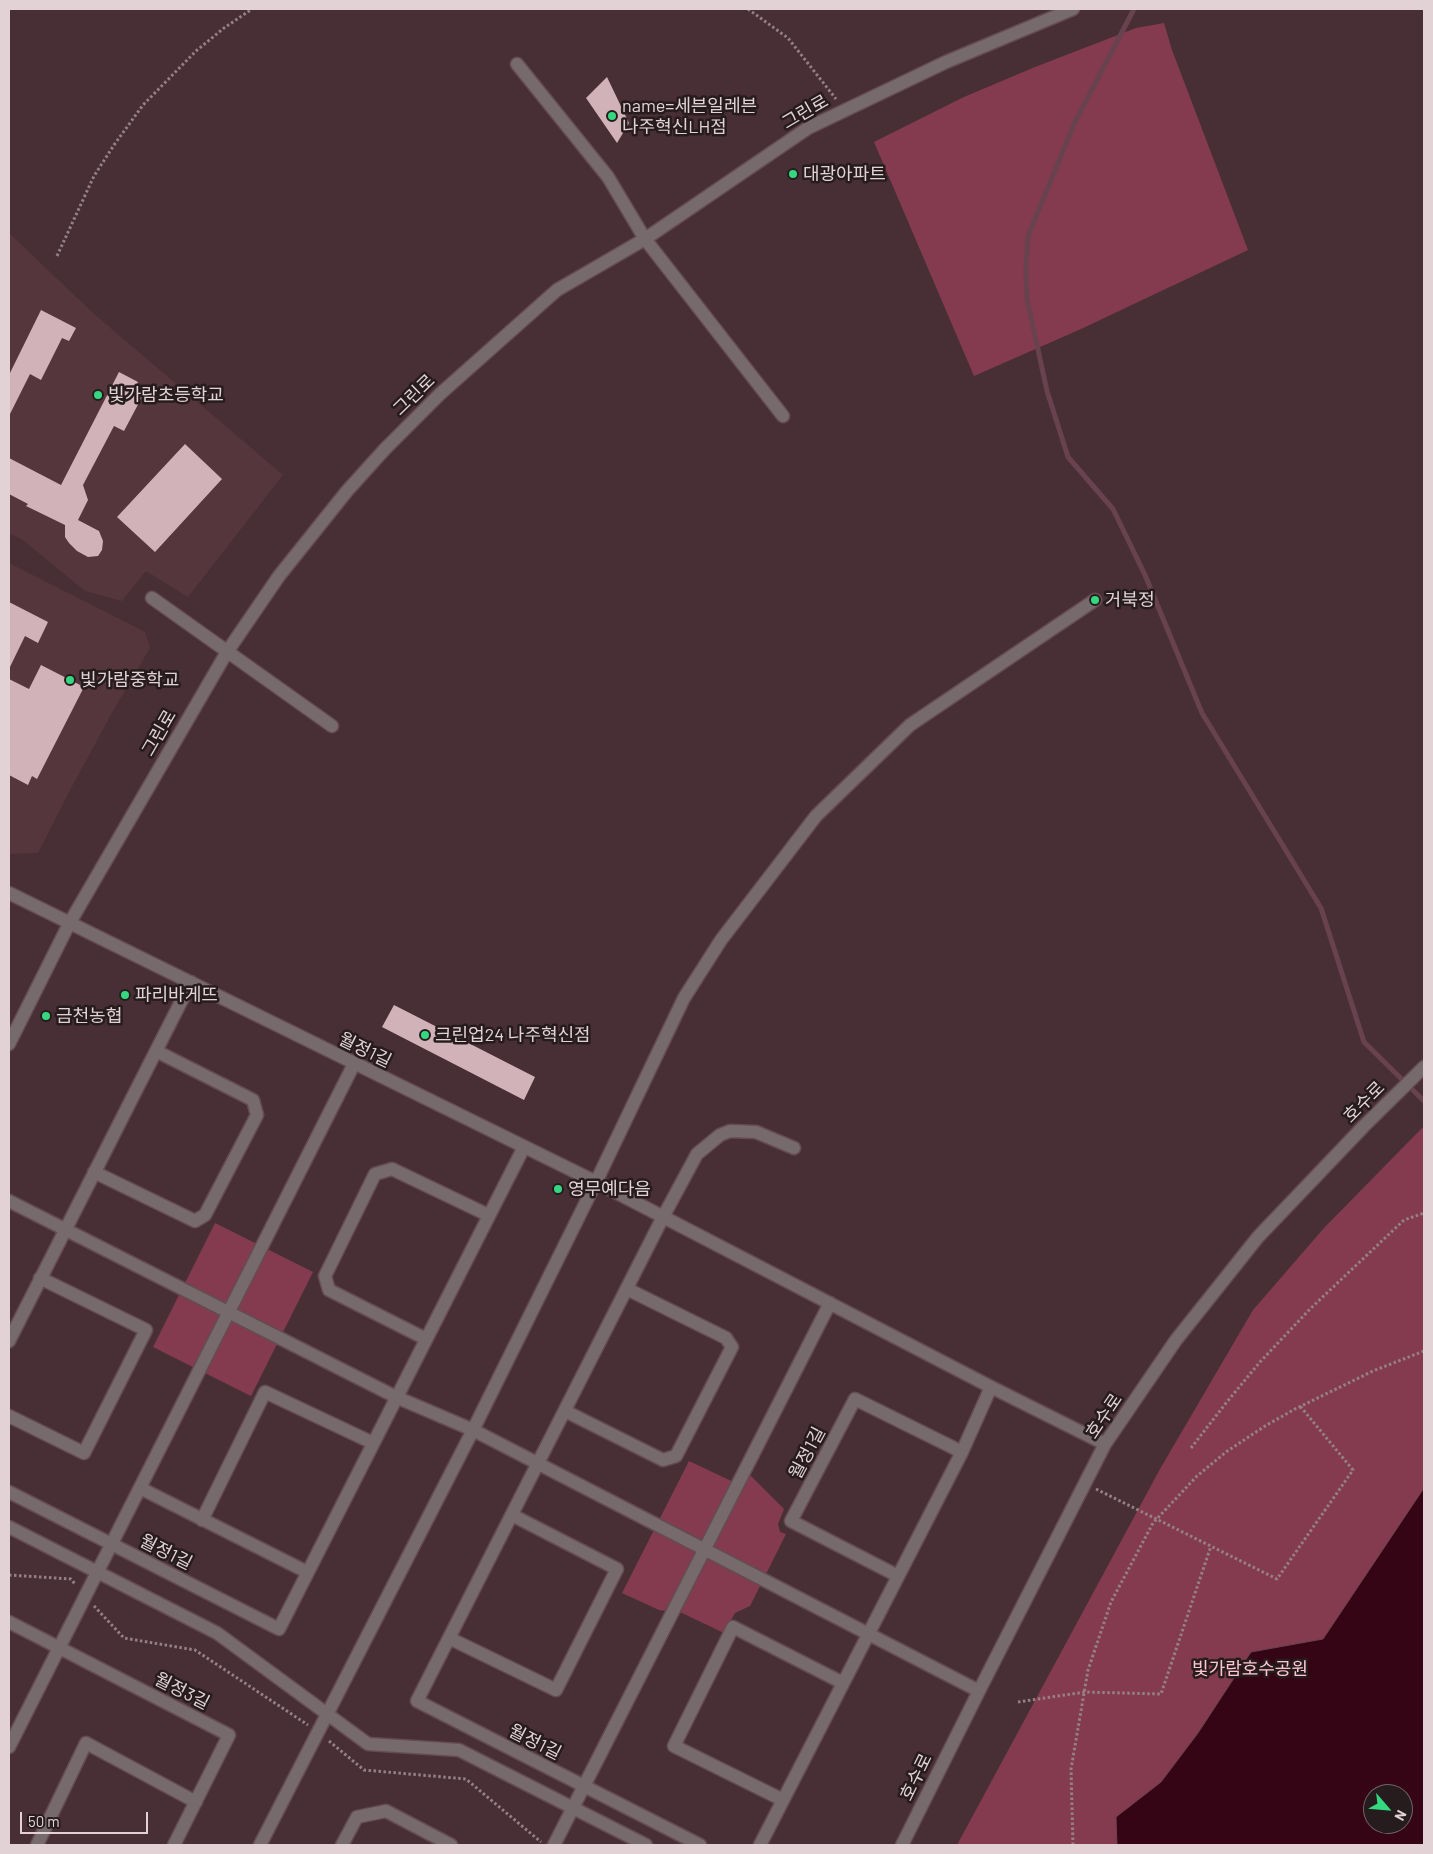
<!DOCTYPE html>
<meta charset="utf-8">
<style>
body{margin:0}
#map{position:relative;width:1433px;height:1854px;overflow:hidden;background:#482f35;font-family:Barlow,sans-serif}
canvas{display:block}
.frame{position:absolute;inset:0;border:10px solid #e2d2d5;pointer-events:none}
.north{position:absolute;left:1363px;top:1784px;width:50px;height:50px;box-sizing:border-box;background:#261b1d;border:1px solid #716467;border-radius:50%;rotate:117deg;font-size:14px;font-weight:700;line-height:20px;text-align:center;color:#e2d2d5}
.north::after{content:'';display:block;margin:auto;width:18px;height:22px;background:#35d881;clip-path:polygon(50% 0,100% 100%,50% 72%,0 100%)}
.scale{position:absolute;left:20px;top:1812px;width:128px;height:22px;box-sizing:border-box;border:2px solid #e2d2d5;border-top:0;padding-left:6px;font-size:15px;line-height:18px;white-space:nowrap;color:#e2d2d5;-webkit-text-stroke:4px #261b1d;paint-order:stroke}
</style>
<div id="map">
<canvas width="1433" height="1854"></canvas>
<div class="frame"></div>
<div class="north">N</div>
<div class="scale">50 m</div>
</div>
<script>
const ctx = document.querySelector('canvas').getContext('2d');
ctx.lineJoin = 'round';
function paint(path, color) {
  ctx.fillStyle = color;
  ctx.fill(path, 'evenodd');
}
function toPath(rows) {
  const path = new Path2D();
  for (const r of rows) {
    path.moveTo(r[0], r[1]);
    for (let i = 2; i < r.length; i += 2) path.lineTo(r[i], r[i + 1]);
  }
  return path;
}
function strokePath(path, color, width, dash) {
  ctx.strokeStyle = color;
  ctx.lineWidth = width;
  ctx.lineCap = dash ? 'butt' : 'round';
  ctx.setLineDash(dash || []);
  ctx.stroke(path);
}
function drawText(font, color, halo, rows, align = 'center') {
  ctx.font = font + ' Barlow,"Noto Sans KR",sans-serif';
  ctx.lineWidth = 5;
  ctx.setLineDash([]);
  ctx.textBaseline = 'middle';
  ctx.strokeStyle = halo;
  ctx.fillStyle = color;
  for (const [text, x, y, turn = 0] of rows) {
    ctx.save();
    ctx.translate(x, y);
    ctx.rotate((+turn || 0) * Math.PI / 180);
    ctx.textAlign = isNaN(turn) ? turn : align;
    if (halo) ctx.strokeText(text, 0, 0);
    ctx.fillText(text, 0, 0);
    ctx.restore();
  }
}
const built = toPath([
 [9,233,94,314,283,475,188,597,146,571,122,601,85,591,23,540,9,533],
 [9,563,145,632,150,648,113,711,69,792,38,853,9,854]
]);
const green = toPath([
 [1164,23,1172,50,1248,250,1081,329,974,376,874,142,964,97,1035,67,1136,28],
 [1424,1126,1424,1845,957,1845,1160,1469,1253,1310,1324,1228],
 [1373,1794,1403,1794,1403,1824,1373,1824],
 [215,1223,313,1272,251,1396,153,1347],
 [689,1461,744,1487,750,1475,784,1509,778,1524,780,1532,786,1534,750,1606,735,1613,724,1633,682,1613,659,1610,622,1593]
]);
const water = toPath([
 [1424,1488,1424,1845,1117,1845,1116,1817,1161,1782,1198,1733,1251,1652,1323,1639,1424,1488],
 [1373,1794,1403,1794,1403,1824,1373,1824,1373,1794]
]);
const stream = toPath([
 [1134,9,1075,122,1028,236,1026,268,1027,299,1047,391,1068,457,1113,509,1145,575,1202,713,1321,908,1364,1042,1424,1101]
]);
const building = toPath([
 [607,77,629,123,617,143,586,98],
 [41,310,76,328,69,341,62,338,41,380,30,374,9,416,9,375],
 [119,372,138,382,133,393,142,397,124,431,114,426,83,485,88,500,78,520,99,531,103,541,102,550,98,556,88,557,77,551,69,543,65,537,65,525,26,506,28,504,9,494,9,458,61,485],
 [185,444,222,479,155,552,117,517],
 [9,602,48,622,38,643,25,636,9,669],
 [41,665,84,687,37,779,32,776,28,785,9,775,9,679,29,689],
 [394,1005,535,1077,524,1100,382,1027]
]);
const path = toPath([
 [748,9,788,38,836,99],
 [57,256,94,176,114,145,143,105,196,51,224,28,252,9],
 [1191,1448,1226,1403,1260,1362,1310,1309,1404,1220,1424,1213],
 [1096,1489,1277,1579,1353,1470,1300,1406],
 [9,1575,71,1579,75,1584],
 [94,1606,124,1638,195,1650,308,1725],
 [1018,1702,1085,1692,1161,1694,1211,1546],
 [329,1741,364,1770,466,1779,541,1842],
 [1073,1845,1071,1769,1088,1670,1111,1602,1153,1523,1197,1476,1226,1452,1265,1426,1295,1409,1373,1371,1424,1351]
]);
const minor = toPath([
 [517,64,608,177,645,239,783,416],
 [152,598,332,726],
 [9,893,596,1182,991,1387,1105,1444],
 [9,1044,69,924,227,652,279,576,347,491,385,449,440,394,557,290,645,239,808,128,946,62,1073,9],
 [94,1172,195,1221,205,1215,257,1115,253,1100,156,1051],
 [9,1201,396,1397,473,1430,979,1691],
 [426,1339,329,1290,325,1276,375,1174,392,1169,488,1215],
 [9,1341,191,982],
 [565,1411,663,1460,676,1456,732,1347,726,1338,627,1289],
 [9,1416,84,1453,146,1330,40,1278],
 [140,1488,307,1572],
 [9,1492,279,1629,524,1147],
 [202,1520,265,1392,373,1443],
 [9,1527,217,1633,368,1744,459,1750,646,1845],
 [898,1576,791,1521,855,1399,962,1452],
 [9,1622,229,1735,174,1845],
 [449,1638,556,1690,617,1569,512,1515],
 [9,1747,354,1064],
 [783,1800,674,1746,733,1627,843,1683],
 [37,1845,86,1743,196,1802],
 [260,1845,473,1430,596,1182,684,998,721,940,816,816,910,725,1095,600],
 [342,1845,357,1817,386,1811,451,1845],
 [554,1845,830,1303],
 [700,1845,417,1701,663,1217,697,1154,720,1135,730,1131,756,1132,794,1148],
 [760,1845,962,1452,991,1387],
 [902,1845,979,1691,1105,1444,1176,1340,1258,1237,1364,1126,1424,1067]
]);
const markers = [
 [612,116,5,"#35d881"],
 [793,174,5,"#35d881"],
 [98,395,5,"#35d881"],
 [1095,600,5,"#35d881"],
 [70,680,5,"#35d881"],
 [125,995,5,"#35d881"],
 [46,1016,5,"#35d881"],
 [425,1035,5,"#35d881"],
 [558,1189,5,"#35d881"]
];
const poiNames = [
 ["name=세븐일레븐",622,106],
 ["나주혁신LH점",622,127],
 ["대광아파트",803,174],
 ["빛가람초등학교",108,395],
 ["거북정",1105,600],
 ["빛가람중학교",80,680],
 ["파리바게뜨",135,995],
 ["금천농협",56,1016],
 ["크린업24 나주혁신점",435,1035],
 ["영무예다음",568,1189]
];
const streetNames = [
 ["그린로",805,112,-30],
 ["그린로",414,395,-44],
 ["그린로",159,733,-60],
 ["월정1길",365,1050,26],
 ["호수로",1364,1102,-45],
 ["호수로",1104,1416,-56],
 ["월정1길",807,1453,-62],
 ["월정1길",166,1552,27],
 ["월정3길",182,1691,27],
 ["월정1길",535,1742,27],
 ["호수로",916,1777,-64]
];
const parkNames = [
 ["빛가람호수공원",1250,1669]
];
paint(built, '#56363d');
paint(green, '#843b50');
paint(water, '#350516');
strokePath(water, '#69424f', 1);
strokePath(stream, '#69424f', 5);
paint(building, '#d2b2b9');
strokePath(minor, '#644c52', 15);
strokePath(path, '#958185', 3, [2.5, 2.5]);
strokePath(minor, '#776a6d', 12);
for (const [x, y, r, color] of markers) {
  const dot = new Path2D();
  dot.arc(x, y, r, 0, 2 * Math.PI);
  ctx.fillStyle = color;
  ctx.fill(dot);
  strokePath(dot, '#261b1d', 2);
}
drawText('18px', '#e2d2d5', '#261b1d', poiNames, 'left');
drawText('18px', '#e2d2d5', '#261b1d', streetNames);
drawText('18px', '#fdc6d2', '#261b1d', parkNames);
</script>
